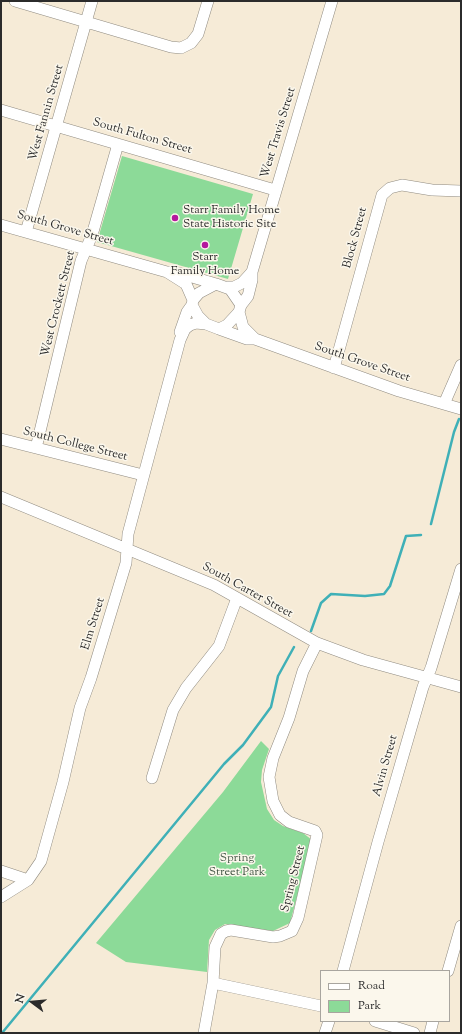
<!DOCTYPE html>
<style>
body{margin:0}
#map{position:relative;width:462px;height:1034px;overflow:hidden;background:#f6ebd7;font-family:"Sorts Mill Goudy",serif}
canvas{display:block}
.frame{position:absolute;inset:0;border:2px solid #2b2b2b;pointer-events:none}
.legend{position:absolute;left:320px;top:970px;width:130px;height:52px;box-sizing:border-box;background:#fbf7ec;border:1px solid #a8a59f;margin:0;padding:5px 7px;list-style:none;font-size:12px;color:#2b2b2b}
.legend li{display:flex;align-items:center;gap:8px;height:20px}
.legend b{width:20px;border:1px solid #a8a59f}
.north{position:absolute;left:12px;top:982px;width:40px;height:40px;-webkit-text-stroke:3px #fbf7ec;paint-order:stroke;rotate:286deg;font-size:11px;font-weight:700;line-height:16px;text-align:center;color:#2b2b2b}
.north::after{content:'';display:block;margin:auto;width:14px;height:18px;background:#2b2b2b;clip-path:polygon(50% 0,100% 100%,50% 72%,0 100%)}
</style>
<div id="map">
<canvas width="462" height="1034"></canvas>
<div class="frame"></div>
<ul class="legend">
<li><b style="height:5px;background:#fff"></b>Road</li>
<li><b style="height:11px;background:#8cda98"></b>Park</li>
</ul>
<div class="north">N</div>
</div>
<script>
const ctx = document.querySelector('canvas').getContext('2d');
ctx.lineJoin = 'round';
function paint(path, color) {
  ctx.fillStyle = color;
  ctx.fill(path, 'evenodd');
}
function toPath(rows) {
  const path = new Path2D();
  for (const r of rows) {
    path.moveTo(r[0], r[1]);
    for (let i = 2; i < r.length; i += 2) path.lineTo(r[i], r[i + 1]);
  }
  return path;
}
function strokePath(path, color, width, dash) {
  ctx.strokeStyle = color;
  ctx.lineWidth = width;
  ctx.lineCap = dash ? 'butt' : 'round';
  ctx.setLineDash(dash || []);
  ctx.stroke(path);
}
function drawText(font, color, halo, rows, align = 'center') {
  ctx.font = font + ' "Sorts Mill Goudy",serif';
  ctx.lineWidth = 3;
  ctx.setLineDash([]);
  ctx.textBaseline = 'middle';
  ctx.strokeStyle = halo;
  ctx.fillStyle = color;
  for (const [text, x, y, turn = 0] of rows) {
    ctx.save();
    ctx.translate(x, y);
    ctx.rotate((+turn || 0) * Math.PI / 180);
    ctx.textAlign = isNaN(turn) ? turn : align;
    if (halo) ctx.strokeText(text, 0, 0);
    ctx.fillText(text, 0, 0);
    ctx.restore();
  }
}
const green = toPath([
 [122,156,253,194,228,279,97,242],
 [261,741,269,749,262,770,261,782,267,809,274,820,283,826,303,833,312,840,290,923,273,931,225,924,215,930,209,940,207,972,126,962,96,943,223,792]
]);
const stream = toPath([
 [431,524,454,432,459,419],
 [311,631,321,603,331,594,365,596,384,594,390,586,406,536,421,535],
 [2,1033,224,764,243,745,271,707,278,676,294,647]
]);
const minor = toPath([
 [15,1,171,47,181,48,191,43,198,34,208,1],
 [1,110,275,190],
 [1,225,167,272],
 [26,232,92,1],
 [227,287,234,287,242,283,252,272,332,1],
 [193,300,186,284,167,272,175,272,216,284],
 [241,305,230,289,216,284,199,293,193,300,192,305,198,316,206,324,219,329,227,325,239,312,241,305,248,296,252,280,252,272],
 [239,312,243,327,255,339],
 [219,329,247,339,255,339,399,391,461,409],
 [180,332,187,312,192,305],
 [334,368,382,195,390,188,402,185,432,190,461,191],
 [444,404,461,365],
 [1,439,143,475],
 [36,448,81,261,92,235,118,144],
 [1,497,214,585,317,643,363,660,461,687],
 [152,778,173,710,186,688,219,646,237,598],
 [1,871,28,880],
 [1,897,28,880,41,861,63,782,80,708,91,678,126,563,128,534,180,340,185,329,190,325,196,323,206,324],
 [343,971,378,842,423,687,431,668,461,569],
 [448,971,461,926],
 [213,983,321,1006],
 [375,1021,414,1033],
 [204,1033,213,983,215,947,221,934,226,931,231,930,273,937,280,936,292,931,298,918,317,835,315,831,289,822,280,815,273,801,269,777,273,758,289,718,303,671,317,643],
 [325,1033,329,1021],
 [430,1033,433,1021]
]);
const markers = [
 [175,218,4,"#b5179e"],
 [205,245,4,"#b5179e"]
];
const streetNames = [
 ["West Fannin Street",47,113,-74],
 ["West Travis Street",279,133,-73],
 ["South Fulton Street",142,137,16],
 ["South Grove Street",65,229,16],
 ["Block Street",356,238,-75],
 ["West Crockett Street",59,304,-76],
 ["South Grove Street",362,363,19],
 ["South College Street",75,445,14],
 ["South Carter Street",247,591,29],
 ["Elm Street",94,624,-73],
 ["Alvin Street",386,766,-74],
 ["Spring Street",294,879,-76]
];
const poiNames = [
 ["Starr Family Home",183,211],
 ["State Historic Site",183,225],
 ["Starr",205,258,"center"],
 ["Family Home",205,272,"center"]
];
const parkNames = [
 ["Spring",237,859],
 ["Street Park",237,873]
];
paint(green, '#8cda98');
strokePath(stream, '#3fb0b7', 2.5);
strokePath(minor, '#908b81', 12);
strokePath(minor, '#fff', 11);
for (const [x, y, r, color] of markers) {
  const dot = new Path2D();
  dot.arc(x, y, r, 0, 2 * Math.PI);
  ctx.fillStyle = color;
  ctx.fill(dot);
  strokePath(dot, '#fbf7ec', 1.5);
}
drawText('12px', '#2b2b2b', '#fbf7ec', streetNames);
drawText('12px', '#2b2b2b', '#fbf7ec', poiNames, 'left');
drawText('12px', '#435746', '#fbf7ec', parkNames);
</script>
